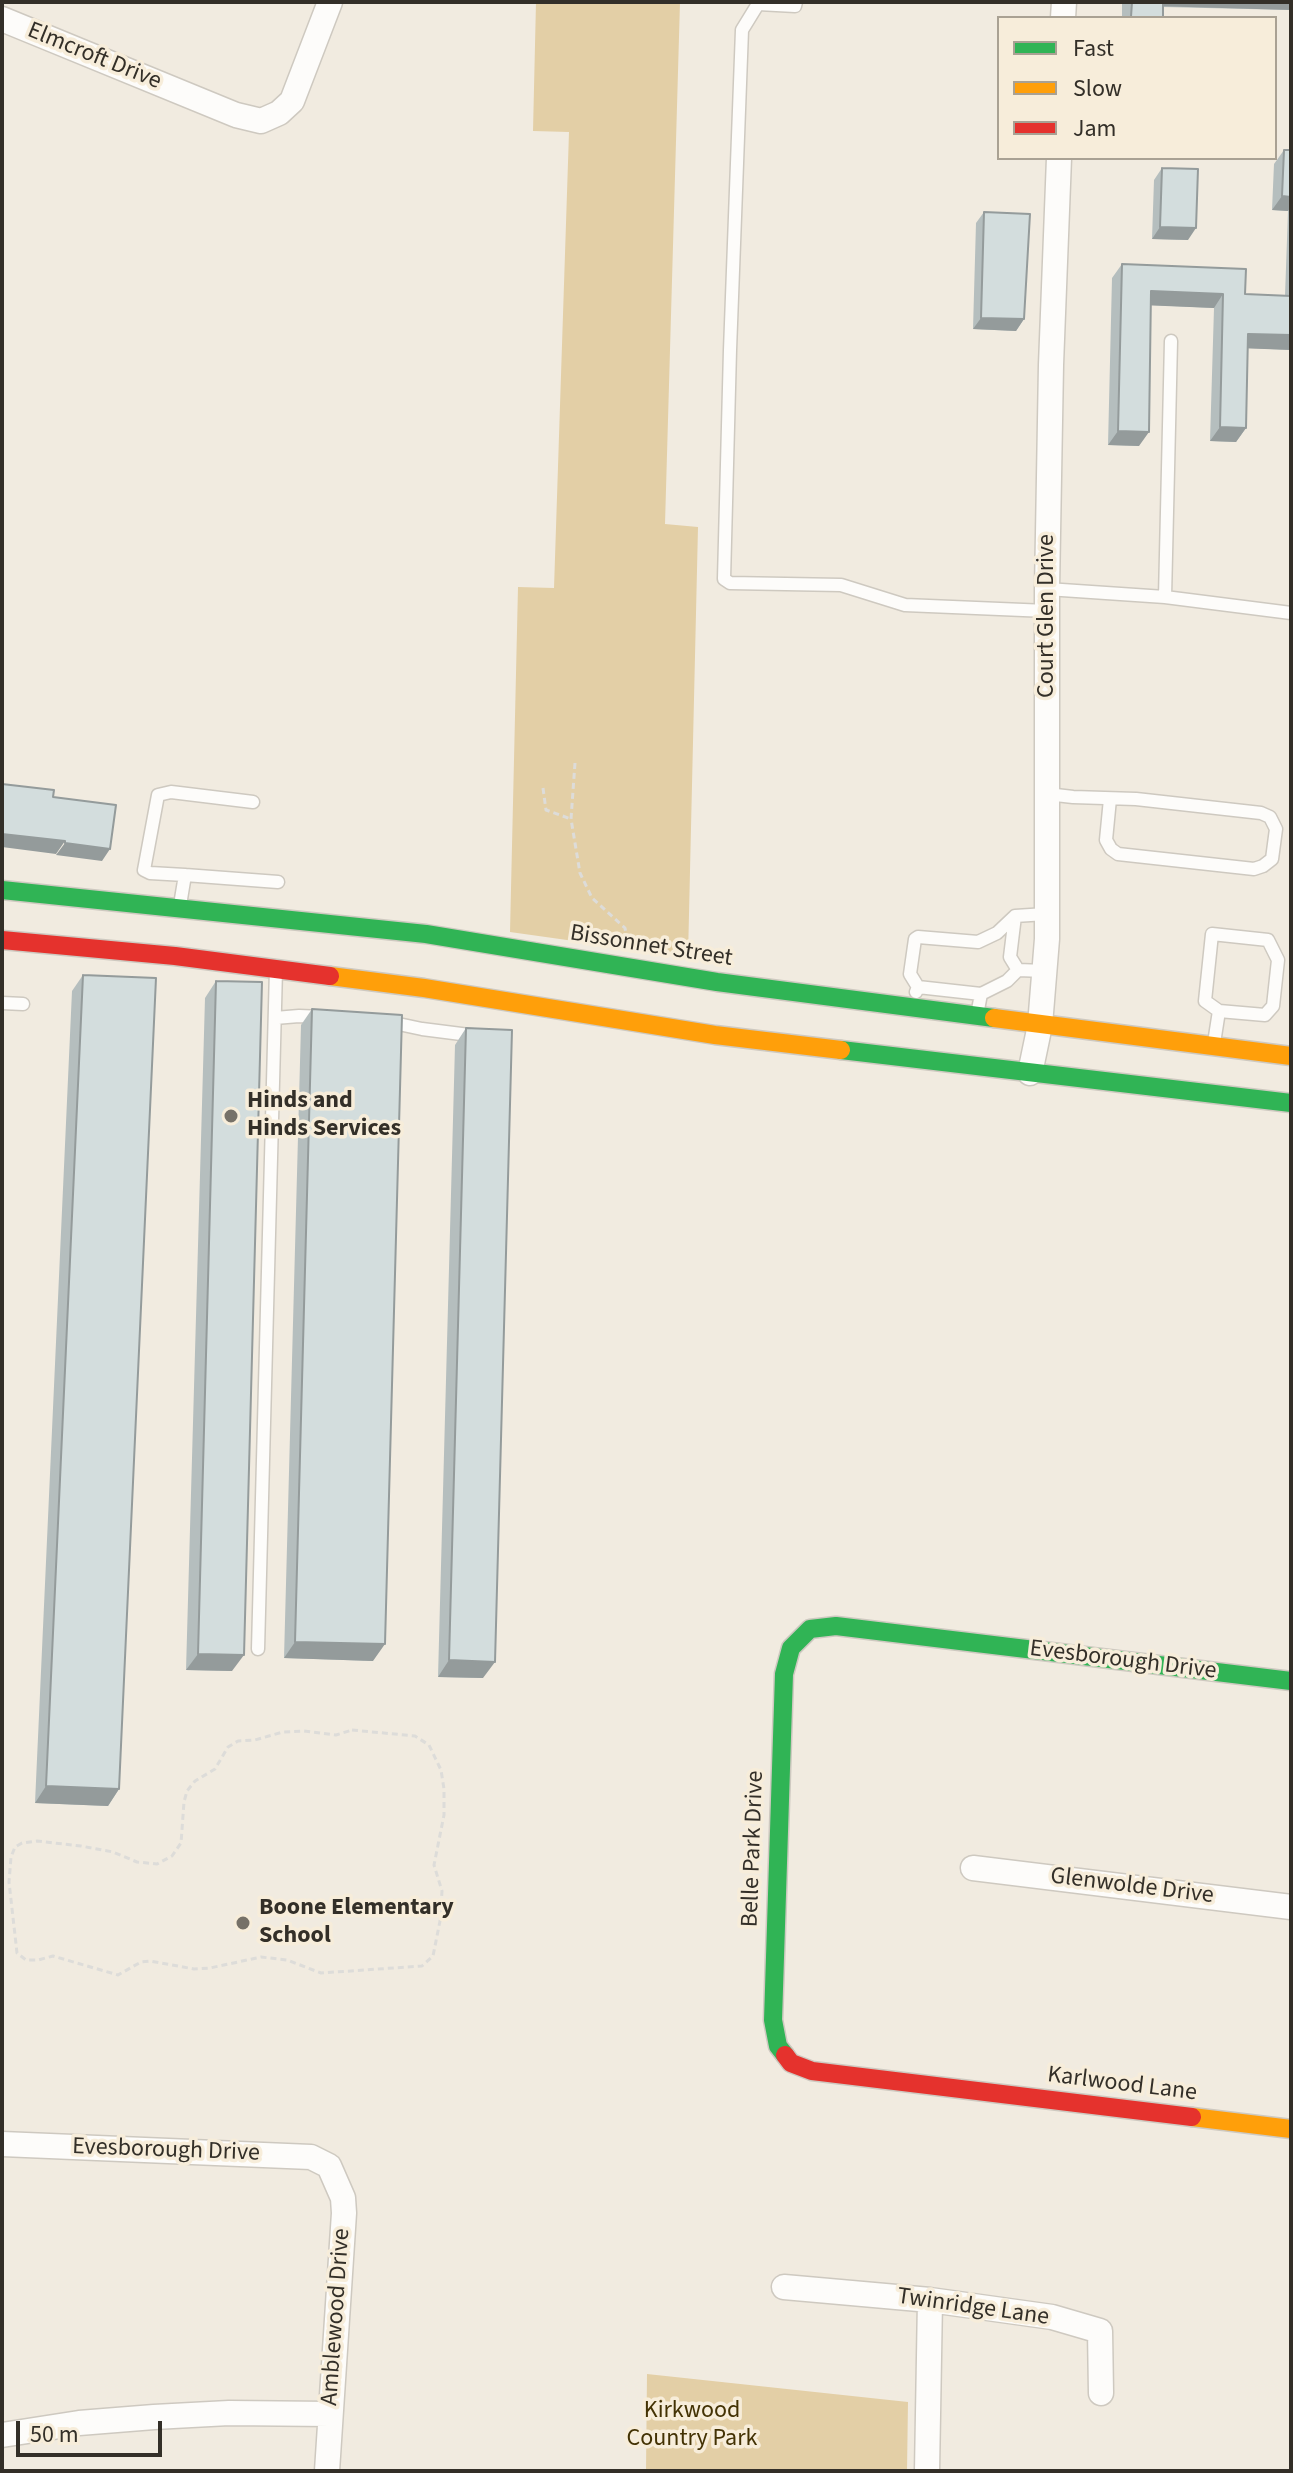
<!DOCTYPE html>
<style>
body{margin:0}
#map{position:relative;width:1293px;height:2473px;overflow:hidden;background:#f1ebe0;font-family:"Source Sans 3",sans-serif}
canvas{display:block}
.frame{position:absolute;inset:0;border:4px solid #332f28;pointer-events:none}
.legend{position:absolute;left:997px;top:16px;width:280px;height:144px;box-sizing:border-box;background:#f7edda;border:2px solid #a9a193;margin:0;padding:10px 14px;list-style:none;font-size:24px;color:#332f28}
.legend li{display:flex;align-items:center;gap:16px;height:40px}
.legend b{width:40px;border:2px solid #a9a193}
.scale{position:absolute;left:16px;top:2421px;width:146px;height:36px;box-sizing:border-box;border:4px solid #332f28;border-top:0;padding-left:10px;font-size:24px;line-height:28px;white-space:nowrap;color:#332f28;-webkit-text-stroke:6px #f7edda;paint-order:stroke}
</style>
<div id="map">
<canvas width="1293" height="2473"></canvas>
<div class="frame"></div>
<ul class="legend">
<li><b style="height:10px;background:#30b455"></b>Fast</li>
<li><b style="height:10px;background:#ff9f0a"></b>Slow</li>
<li><b style="height:10px;background:#e5322d"></b>Jam</li>
</ul>
<div class="scale">50 m</div>
</div>
<script>
const ctx = document.querySelector('canvas').getContext('2d');
ctx.lineJoin = 'round';
function paint(path, color) {
  ctx.fillStyle = color;
  ctx.fill(path, 'evenodd');
}
function toPath(rows) {
  const path = new Path2D();
  for (const r of rows) {
    path.moveTo(r[0], r[1]);
    for (let i = 2; i < r.length; i += 2) path.lineTo(r[i], r[i + 1]);
  }
  return path;
}
function strokePath(path, color, width, dash) {
  ctx.strokeStyle = color;
  ctx.lineWidth = width;
  ctx.lineCap = dash ? 'butt' : 'round';
  ctx.setLineDash(dash || []);
  ctx.stroke(path);
}
function drawText(font, color, halo, rows, align = 'center') {
  ctx.font = font + ' "Source Sans 3",sans-serif';
  ctx.lineWidth = 7;
  ctx.setLineDash([]);
  ctx.textBaseline = 'middle';
  ctx.strokeStyle = halo;
  ctx.fillStyle = color;
  for (const [text, x, y, turn = 0] of rows) {
    ctx.save();
    ctx.translate(x, y);
    ctx.rotate((+turn || 0) * Math.PI / 180);
    ctx.textAlign = isNaN(turn) ? turn : align;
    if (halo) ctx.strokeText(text, 0, 0);
    ctx.fillText(text, 0, 0);
    ctx.restore();
  }
}
const green = toPath([
 [536,2,680,2,665,524,698,527,688,957,510,932,518,587,554,588,569,132,533,131],
 [647,2374,908,2402,907,2471,646,2471]
]);
const path = toPath([
 [575,763,571,819,580,873,592,898,625,928,627,940],
 [543,788,546,810,571,819],
 [352,1730,415,1736,429,1745,441,1770,444,1789,444,1815,434,1865,442,1891,440,1921,433,1956,422,1966,321,1973,287,1960,261,1957,210,1968,194,1969,150,1961,141,1962,118,1975,53,1956,38,1960,26,1960,17,1953,9,1882,11,1857,15,1847,22,1843,37,1841,81,1846,113,1852,137,1862,157,1864,172,1856,181,1843,184,1802,187,1791,195,1781,215,1769,228,1747,238,1741,255,1740,283,1732,304,1731,336,1735,352,1730]
]);
const lane = toPath([
 [796,2,795,6,758,4,742,30,730,350,724,579,730,583,841,585,905,605,1047,611],
 [1047,589,1165,597,1291,613],
 [1165,597,1171,341],
 [1047,794,1073,797,1136,799,1261,813,1270,817,1276,829,1272,859,1263,866,1254,869,1118,854,1111,849,1106,840,1110,799],
 [185,875,278,882],
 [180,905,185,875,150,873,144,870,158,795,171,792,253,802],
 [1015,916,1010,957,1018,970],
 [918,987,910,974,915,939,918,937,978,942,997,933,1015,916,1046,914],
 [916,992,918,987,981,994],
 [2,1003,23,1004],
 [977,1015,981,994,1007,981,1018,970,1044,971],
 [275,1018,299,1016,323,1017],
 [389,1022,422,1029,477,1036],
 [1214,1043,1219,1011,1205,1001,1212,934,1268,940,1278,960,1273,1006,1265,1015,1219,1011],
 [258,1649,276,969]
]);
const street = toPath([
 [1063,18,1064,2],
 [2,19,236,115,261,121,279,113,292,101,330,2],
 [1030,1073,1040,1025,1047,939,1047,589,1051,365,1059,158],
 [973,1868,1291,1907],
 [2,2144,311,2157,329,2166,343,2198,344,2213,327,2471],
 [784,2287,930,2300,1052,2317,1100,2331,1101,2393],
 [2,2435,79,2423,154,2417,229,2413,330,2414],
 [927,2471,930,2300]
]);
const fast = toPath([
 [2,890,426,934,717,982,994,1018],
 [841,1050,1291,1103],
 [785,2055,778,2046,773,2020,784,1674,791,1648,810,1629,836,1626,1291,1681]
]);
const slow = toPath([
 [330,976,424,988,715,1035,841,1050],
 [994,1018,1291,1056],
 [1192,2117,1291,2129]
]);
const jam = toPath([
 [2,940,175,956,330,976],
 [785,2055,791,2063,812,2071,1192,2117]
]);
const wall = toPath([
 [1122,2,1291,2,1291,10,1163,7,1163,18,1122,18],
 [1284,150,1291,150,1291,350,1248,348,1246,428,1236,442,1210,441,1214,308,1151,305,1139,446,1108,445,1112,278,1122,264,1245,294,1285,296,1288,211,1272,210,1274,164],
 [1162,168,1188,240,1152,239,1154,180],
 [984,212,1024,319,1016,331,973,329,976,223],
 [83,975,119,1789,108,1806,35,1803,72,991],
 [216,981,232,1671,186,1670,205,998],
 [312,1009,373,1661,284,1658,301,1025],
 [466,1028,483,1678,438,1677,455,1045]
]);
const shadedWall = toPath([
 [1157,2,1291,2,1291,10,1154,6],
 [1282,196,1291,197,1291,207,1288,211,1272,210],
 [1160,227,1196,228,1188,240,1152,239],
 [1151,291,1223,294,1214,308,1141,305],
 [981,318,1024,319,1016,331,973,329],
 [1248,334,1291,335,1291,350,1238,348],
 [1220,427,1246,428,1236,442,1210,441],
 [1118,431,1149,432,1139,446,1108,445],
 [2,834,65,841,56,854,2,847],
 [65,843,110,849,102,861,56,855],
 [295,1642,385,1644,373,1661,284,1658],
 [198,1654,244,1655,232,1671,186,1670],
 [449,1660,495,1662,483,1678,438,1677],
 [46,1786,119,1789,108,1806,35,1803]
]);
const building = toPath([
 [1132,2,1163,2,1163,18,1131,17,1132,2],
 [1284,150,1291,150,1291,197,1282,196,1284,150],
 [1162,168,1198,169,1196,228,1160,227,1162,168],
 [984,212,1030,214,1024,319,981,318,984,212],
 [1122,264,1246,269,1245,294,1291,296,1291,335,1248,334,1246,428,1220,427,1223,294,1151,291,1149,432,1118,431,1122,264],
 [2,784,54,790,53,797,116,805,110,849,65,843,65,841,2,834,2,784],
 [83,975,156,978,119,1789,46,1786,83,975],
 [216,981,262,982,244,1655,198,1654,216,981],
 [312,1009,402,1015,385,1644,295,1642,312,1009],
 [466,1028,512,1030,495,1662,449,1660,466,1028]
]);
const markers = [
 [231,1116,8,"#767168"],
 [243,1923,8,"#767168"]
];
const streetNames = [
 ["Elmcroft Drive",94,57,22],
 ["Court Glen Drive",1048,616,-90],
 ["Bissonnet Street",651,947,9],
 ["Evesborough Drive",1123,1661,7],
 ["Belle Park Drive",754,1849,-88],
 ["Glenwolde Drive",1132,1887,7],
 ["Karlwood Lane",1122,2085,7],
 ["Evesborough Drive",166,2151,2],
 ["Twinridge Lane",973,2308,8],
 ["Amblewood Drive",337,2317,-86]
];
const poiNames = [
 ["Hinds and",247,1102],
 ["Hinds Services",247,1130],
 ["Boone Elementary",259,1909],
 ["School",259,1937]
];
const parkNames = [
 ["Kirkwood",692,2412],
 ["Country Park",692,2440]
];
paint(green, '#e3cfa6');
strokePath(lane, '#cec9c0', 15);
strokePath(street, '#cec9c0', 27);
strokePath(fast, '#cec9c0', 21);
strokePath(slow, '#cec9c0', 21);
strokePath(jam, '#cec9c0', 21);
strokePath(path, '#dddcd9', 3, [6, 4]);
strokePath(lane, '#fdfcfa', 12);
strokePath(street, '#fdfcfa', 24);
strokePath(fast, '#30b455', 18);
strokePath(slow, '#ff9f0a', 18);
strokePath(jam, '#e5322d', 18);
paint(wall, '#b5bebe');
paint(shadedWall, '#949b9b');
paint(building, '#d3dddd');
strokePath(building, '#949b9b', 2);
for (const [x, y, r, color] of markers) {
  const dot = new Path2D();
  dot.arc(x, y, r, 0, 2 * Math.PI);
  ctx.fillStyle = color;
  ctx.fill(dot);
  strokePath(dot, '#f7edda', 3);
}
drawText('24px', '#332f28', '#f7edda', streetNames);
drawText('bold 24px', '#332f28', '#f7edda', poiNames, 'left');
drawText('24px', '#433204', '#f7edda', parkNames);
</script>
